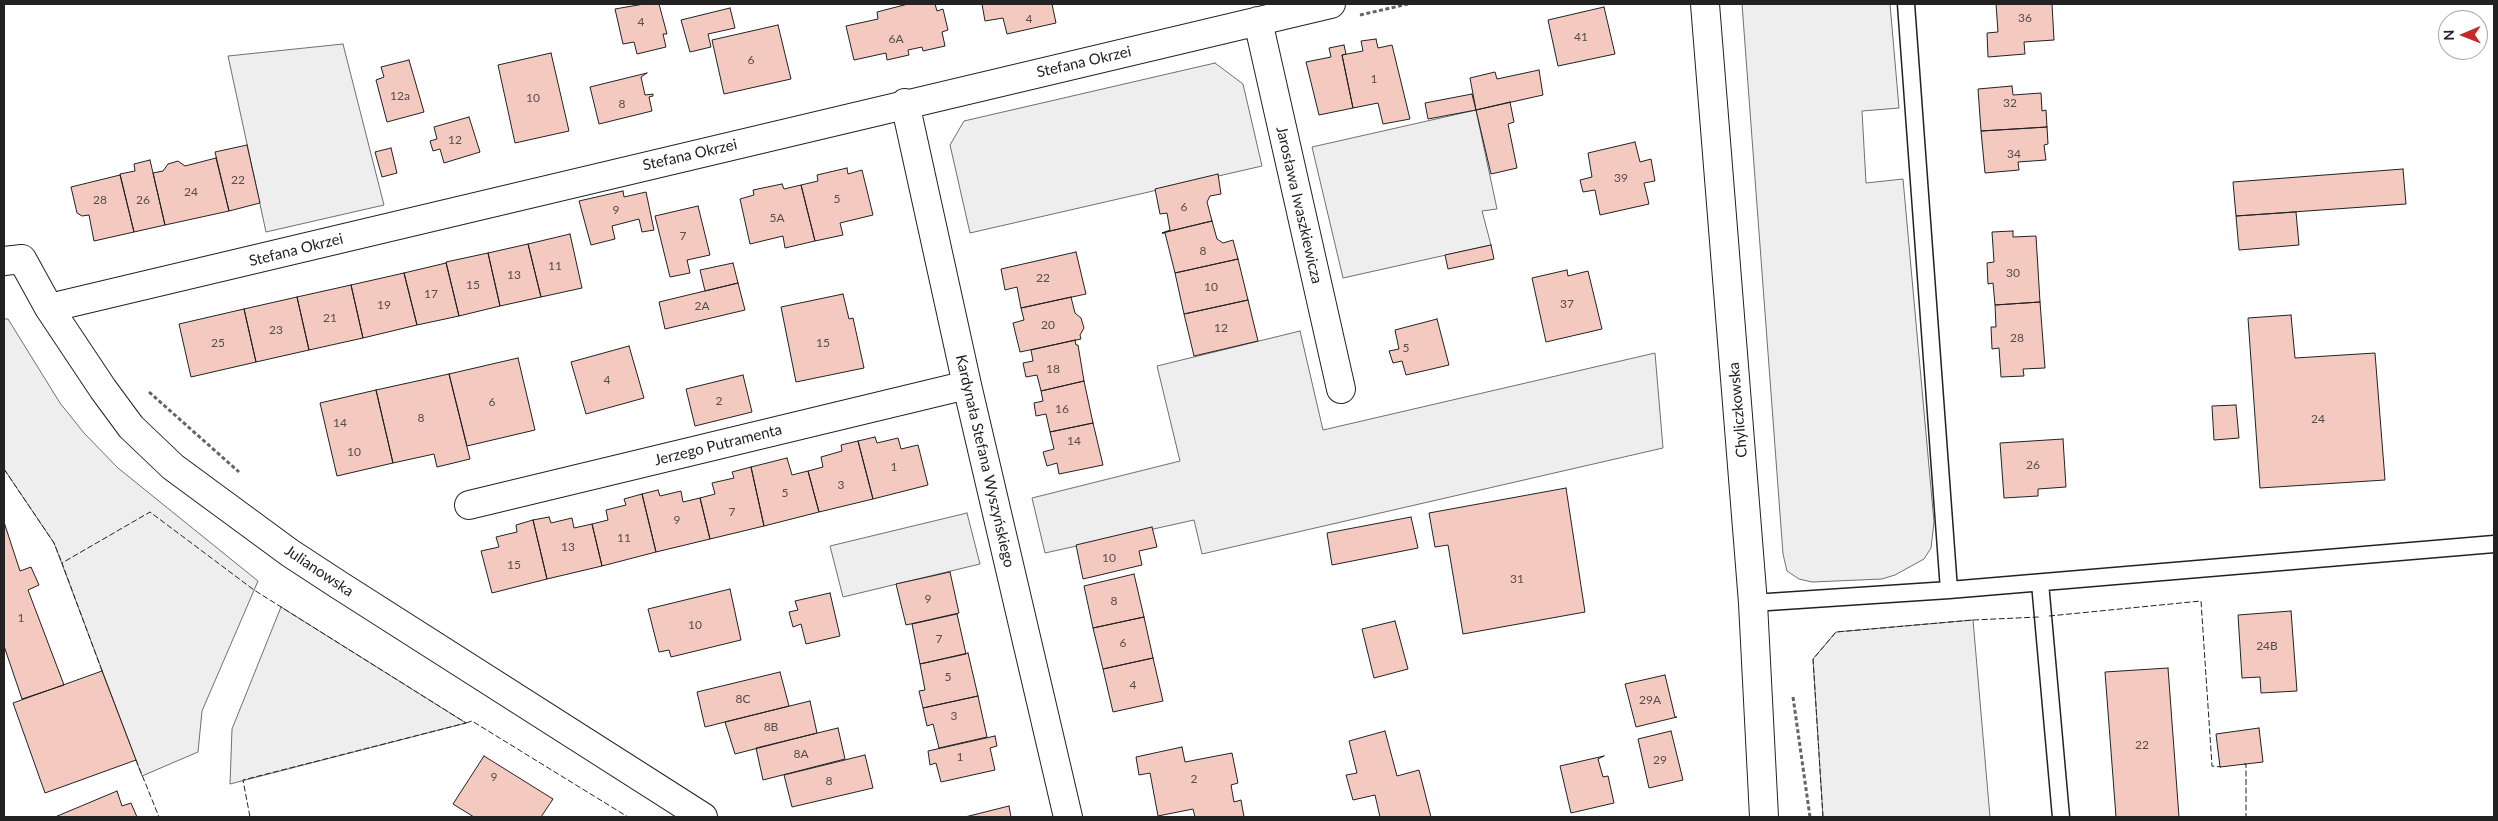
<!DOCTYPE html>
<meta charset="utf-8">
<style>
body{margin:0}
#map{position:relative;width:2498px;height:821px;overflow:hidden;background:#fff;font-family:Lato,sans-serif}
canvas{display:block}
.frame{position:absolute;inset:0;border:5px solid #222;pointer-events:none}
.north{position:absolute;left:2438px;top:10px;width:50px;height:50px;box-sizing:border-box;background:#fff;border:1px solid #a7a7a7;border-radius:50%;rotate:269deg;font-size:14px;font-weight:700;line-height:20px;text-align:center;color:#222}
.north::after{content:'';display:block;margin:auto;width:18px;height:22px;background:#c62828;clip-path:polygon(50% 0,100% 100%,50% 72%,0 100%)}
</style>
<div id="map">
<canvas width="2498" height="821"></canvas>
<div class="frame"></div>
<div class="north">N</div>
</div>
<script>
const ctx = document.querySelector('canvas').getContext('2d');
ctx.lineJoin = 'round';
function paint(path, color) {
  ctx.fillStyle = color;
  ctx.fill(path, 'evenodd');
}
function toPath(rows) {
  const path = new Path2D();
  for (const r of rows) {
    path.moveTo(r[0], r[1]);
    for (let i = 2; i < r.length; i += 2) path.lineTo(r[i], r[i + 1]);
  }
  return path;
}
function strokePath(path, color, width, dash) {
  ctx.strokeStyle = color;
  ctx.lineWidth = width;
  ctx.lineCap = dash ? 'butt' : 'round';
  ctx.setLineDash(dash || []);
  ctx.stroke(path);
}
function drawText(font, color, halo, rows, align = 'center') {
  ctx.font = font + ' Lato,sans-serif';
  ctx.lineWidth = 4;
  ctx.setLineDash([]);
  ctx.textBaseline = 'middle';
  ctx.strokeStyle = halo;
  ctx.fillStyle = color;
  for (const [text, x, y, turn = 0] of rows) {
    ctx.save();
    ctx.translate(x, y);
    ctx.rotate((+turn || 0) * Math.PI / 180);
    ctx.textAlign = isNaN(turn) ? turn : align;
    if (halo) ctx.strokeText(text, 0, 0);
    ctx.fillText(text, 0, 0);
    ctx.restore();
  }
}
const green = toPath([
 [1742,4,1890,4,1899,108,1862,111,1866,183,1903,179,1934,522,1931,548,1924,559,1895,575,1882,579,1812,582,1799,579,1787,571,1783,554,1742,4],
 [343,44,384,205,266,232,228,56,343,44],
 [1215,63,1243,84,1262,166,970,233,950,145,964,121,1215,63],
 [1476,110,1497,209,1482,211,1491,245,1343,278,1312,147,1476,110],
 [4,319,8,319,60,403,84,433,118,468,258,581,202,711,198,752,142,776,54,543,4,469,4,319],
 [1300,331,1323,430,1655,353,1663,448,1202,554,1194,520,1045,553,1032,498,1180,461,1157,366,1300,331],
 [967,513,980,564,843,597,830,546,967,513],
 [281,607,466,723,230,784,232,729,281,607],
 [1973,620,1990,817,1823,817,1813,659,1836,632,1973,620]
]);
const building = toPath([
 [644,4,659,4,667,34,663,34,666,47,637,54,634,42,623,44,615,9,644,4],
 [908,4,935,4,937,11,943,9,948,30,942,32,945,46,923,51,922,47,908,50,909,55,887,60,886,53,854,60,846,26,878,19,877,12,908,4],
 [982,4,1052,4,1056,23,1007,34,1003,18,985,21,982,4],
 [1996,4,2052,4,2054,40,2024,42,2025,54,1988,57,1987,33,1998,32,1996,4],
 [1604,7,1615,54,1558,66,1548,20,1604,7],
 [730,8,735,28,708,34,711,47,690,52,681,20,730,8],
 [778,25,791,79,724,94,712,40,778,25],
 [1376,39,1378,48,1392,45,1410,119,1383,124,1378,103,1353,108,1342,55,1363,51,1361,41,1376,39],
 [1344,45,1346,54,1342,55,1353,108,1319,115,1306,62,1331,57,1329,48,1344,45],
 [551,53,569,131,515,143,498,65,551,53],
 [409,60,424,112,387,122,376,80,384,77,381,67,409,60],
 [1539,70,1543,95,1476,110,1470,78,1495,72,1497,79,1539,70],
 [647,73,641,77,645,95,653,94,653,96,649,97,652,111,599,124,590,87,647,73],
 [2012,86,2013,95,2041,93,2042,111,2046,110,2047,127,1981,131,1978,89,2012,86],
 [1472,94,1476,110,1428,119,1425,103,1472,94],
 [1510,102,1514,122,1508,124,1517,168,1491,174,1476,110,1510,102],
 [469,117,480,152,444,163,440,149,433,151,430,141,437,139,434,127,469,117],
 [2047,127,2048,144,2044,145,2046,160,2018,162,2019,170,1985,173,1981,131,2047,127],
 [1635,142,1640,162,1651,159,1655,181,1644,183,1649,204,1600,215,1595,190,1583,192,1580,180,1592,177,1588,153,1635,142],
 [247,145,260,203,229,211,215,152,247,145],
 [391,148,397,173,382,177,375,152,391,148],
 [216,158,229,211,165,225,153,173,163,171,168,164,178,161,185,166,216,158],
 [150,160,165,225,134,232,120,174,135,171,134,164,150,160],
 [847,168,848,174,862,170,873,215,840,223,843,235,815,241,801,185,818,181,817,175,847,168],
 [2403,169,2406,204,2236,216,2233,182,2403,169],
 [1218,174,1221,194,1210,196,1207,202,1212,221,1162,233,1170,230,1167,213,1160,214,1155,189,1218,174],
 [120,175,134,232,94,241,89,215,82,216,77,213,71,187,120,175],
 [782,184,784,189,801,185,815,241,785,248,783,236,750,244,740,199,754,195,753,190,782,184],
 [623,191,624,197,646,192,654,230,642,232,639,219,612,226,615,239,591,245,579,201,623,191],
 [698,206,710,255,687,260,690,273,670,277,655,216,698,206],
 [2296,212,2299,245,2239,250,2236,216,2296,212],
 [1212,221,1217,239,1223,243,1233,240,1238,259,1175,273,1165,233,1162,233,1212,221],
 [2013,231,2013,237,2036,236,2040,302,1995,305,1993,283,1988,284,1987,263,1994,262,1992,232,2013,231],
 [570,234,582,288,541,297,528,244,570,234],
 [528,244,541,297,500,306,488,253,528,244],
 [1491,245,1494,259,1448,269,1445,255,1491,245],
 [1076,252,1086,294,1021,308,1017,287,1005,290,1001,269,1076,252],
 [488,253,500,306,459,316,446,262,488,253],
 [1238,259,1248,300,1184,314,1175,273,1238,259],
 [446,263,459,316,417,325,404,273,446,263],
 [733,263,738,283,705,291,700,270,733,263],
 [1567,270,1568,276,1588,271,1602,329,1546,342,1532,278,1567,270],
 [404,273,417,325,363,338,351,285,404,273],
 [738,283,745,310,665,329,659,302,738,283],
 [351,285,363,338,309,350,297,297,351,285],
 [843,294,849,319,853,318,864,368,796,382,781,307,843,294],
 [297,297,309,350,256,362,244,309,297,297],
 [1071,297,1075,313,1081,318,1084,328,1080,335,1081,339,1020,352,1013,323,1024,320,1021,308,1071,297],
 [1248,300,1258,341,1194,356,1184,314,1248,300],
 [2040,302,2045,368,2023,369,2024,376,2001,377,1999,348,1992,349,1991,327,1996,327,1995,305,2040,302],
 [244,309,256,362,191,377,179,324,244,309],
 [2291,315,2295,358,2375,353,2385,480,2260,488,2248,318,2291,315],
 [1437,319,1449,365,1406,375,1402,361,1393,363,1389,351,1399,349,1395,330,1437,319],
 [1075,340,1076,345,1078,345,1084,381,1041,391,1037,375,1026,377,1023,363,1033,361,1031,350,1075,340],
 [629,346,644,398,586,414,571,362,629,346],
 [518,358,535,430,467,446,449,374,518,358],
 [449,374,470,459,437,467,434,454,393,463,376,390,449,374],
 [743,375,752,412,695,426,686,389,743,375],
 [1084,381,1093,423,1050,432,1046,414,1036,416,1034,403,1043,401,1041,391,1084,381],
 [376,390,393,463,337,476,320,403,376,390],
 [2236,405,2239,438,2214,440,2212,406,2236,405],
 [1093,423,1103,465,1059,474,1057,463,1047,466,1043,452,1054,449,1050,432,1093,423],
 [875,437,877,443,898,438,901,449,918,445,928,485,873,499,858,441,875,437],
 [2063,439,2066,487,2038,489,2038,496,2004,498,2000,443,2063,439],
 [858,441,873,499,819,512,808,471,823,467,821,457,842,451,841,445,858,441],
 [787,458,792,475,808,471,819,512,764,526,751,467,787,458],
 [751,467,764,526,710,539,700,498,715,494,712,483,734,478,732,472,751,467],
 [1566,488,1585,612,1463,634,1448,545,1435,547,1429,513,1566,488],
 [658,490,660,496,681,491,683,502,700,498,710,539,656,552,642,494,658,490],
 [642,494,656,552,602,566,592,524,608,520,606,510,626,505,624,499,642,494],
 [549,517,551,523,572,518,574,528,592,524,602,566,547,579,533,520,549,517],
 [1411,517,1418,548,1332,565,1327,533,1411,517],
 [533,520,547,579,492,593,481,551,499,547,496,537,517,532,516,525,533,520],
 [4,522,20,571,31,567,39,585,28,590,64,685,22,699,4,646,4,522],
 [1152,527,1157,547,1139,551,1142,565,1083,579,1076,545,1152,527],
 [950,572,959,613,906,625,896,584,950,572],
 [1134,574,1144,617,1093,628,1084,586,1134,574],
 [730,589,741,640,671,657,669,650,659,652,648,609,730,589],
 [830,593,840,636,806,644,801,624,793,627,789,612,798,610,795,601,830,593],
 [2291,611,2297,691,2261,693,2260,677,2242,678,2238,615,2291,611],
 [957,614,966,654,920,664,912,624,957,614],
 [1144,617,1153,658,1103,669,1093,628,1144,617],
 [1395,621,1408,669,1374,678,1362,629,1395,621],
 [968,653,978,696,923,708,919,691,925,690,920,664,968,653],
 [1153,658,1163,701,1113,712,1103,669,1153,658],
 [2168,668,2179,817,2116,817,2105,672,2168,668],
 [102,671,136,760,45,793,13,703,102,671],
 [780,672,789,706,705,727,697,692,780,672],
 [1665,675,1675,717,1677,717,1636,727,1625,684,1665,675],
 [978,696,987,737,939,748,933,724,927,726,923,708,978,696],
 [810,701,817,733,735,754,725,722,810,701],
 [838,728,845,759,763,780,756,748,838,728],
 [2259,728,2263,762,2220,767,2216,734,2259,728],
 [1385,731,1397,776,1419,770,1431,817,1380,817,1375,795,1353,800,1346,775,1357,773,1349,741,1385,731],
 [1671,731,1683,780,1649,788,1638,739,1671,731],
 [995,736,997,746,990,748,995,770,941,782,936,763,930,765,928,751,995,736],
 [1182,747,1185,762,1232,753,1238,783,1231,785,1234,802,1241,800,1244,817,1195,817,1193,809,1158,816,1150,773,1139,775,1136,757,1182,747],
 [865,755,873,788,792,807,784,775,865,755],
 [484,756,553,799,541,817,474,817,453,804,484,756],
 [1604,756,1598,759,1603,777,1608,776,1614,803,1571,813,1560,766,1604,756],
 [117,791,122,806,131,803,137,817,55,817,117,791],
 [1009,806,1011,817,965,817,1009,806]
]);
const path = toPath([
 [1360,15,1408,4],
 [149,392,239,472],
 [1793,697,1810,817]
]);
const lane = toPath([
 [1906,4,1949,590],
 [2040,583,2061,817],
 [1753,603,1949,590,2494,544]
]);
const street = toPath([
 [1258,21,1341,389],
 [905,103,967,385,1068,817],
 [4,261,22,259,49,308,103,389,131,427,173,467,290,553,339,585,703,817],
 [49,308,1331,4],
 [469,505,967,385]
]);
const secondary = toPath([
 [1705,4,1753,603,1764,817]
]);
const fence = toPath([
 [4,469,54,543,62,563],
 [2049,616,2201,601,2212,766,2221,767],
 [102,671,62,563,150,512,254,590,466,723,243,780,250,817],
 [466,723,472,721,628,817],
 [136,760,159,817],
 [2244,764,2246,764,2246,817],
 [1823,817,1813,659,1836,632,1973,620,2039,617]
]);
const numberNames = [
 ["36",2025,18],
 ["4",1029,19],
 ["4",641,22],
 ["41",1581,37],
 ["6A",896,39],
 ["6",751,60],
 ["1",1374,79],
 ["12a",400,96],
 ["10",533,98],
 ["32",2010,103],
 ["8",622,104],
 ["12",455,140],
 ["34",2014,154],
 ["39",1621,178],
 ["22",238,180],
 ["24",191,192],
 ["5",837,199],
 ["28",100,200],
 ["26",143,200],
 ["6",1184,207],
 ["9",616,210],
 ["5A",777,218],
 ["7",683,236],
 ["8",1203,251],
 ["11",555,266],
 ["30",2013,273],
 ["13",514,275],
 ["22",1043,278],
 ["15",473,285],
 ["10",1211,287],
 ["17",431,294],
 ["37",1567,304],
 ["19",384,305],
 ["2A",702,306],
 ["21",330,318],
 ["20",1048,325],
 ["12",1221,328],
 ["23",276,330],
 ["28",2017,338],
 ["25",218,343],
 ["15",823,343],
 ["5",1406,348],
 ["18",1053,369],
 ["4",607,380],
 ["2",719,401],
 ["6",492,402],
 ["16",1062,409],
 ["8",421,418],
 ["24",2318,419],
 ["14",340,423],
 ["14",1074,441],
 ["10",354,452],
 ["26",2033,465],
 ["1",894,467],
 ["3",841,485],
 ["5",785,493],
 ["7",732,512],
 ["9",677,520],
 ["11",624,538],
 ["13",568,547],
 ["10",1109,558],
 ["15",514,565],
 ["31",1517,579],
 ["9",928,599],
 ["8",1114,601],
 ["1",21,618],
 ["10",695,625],
 ["7",939,639],
 ["6",1123,643],
 ["24B",2267,646],
 ["5",948,677],
 ["4",1133,685],
 ["8C",743,699],
 ["29A",1650,700],
 ["3",954,716],
 ["8B",771,727],
 ["22",2142,745],
 ["8A",801,754],
 ["1",960,757],
 ["29",1660,760],
 ["9",494,777],
 ["2",1194,779],
 ["8",829,781]
];
const streetNames = [
 ["Stefana Okrzei",1084,62,-13],
 ["Stefana Okrzei",690,155,-13],
 ["Jarosława Iwaszkiewicza",1299,205,77],
 ["Stefana Okrzei",296,250,-14],
 ["Chyliczkowska",1738,410,-95],
 ["Jerzego Putramenta",718,445,-14],
 ["Kardynała Stefana Wyszyńskiego",985,461,77],
 ["Julianowska",319,571,34]
];
paint(green, '#eee');
strokePath(green, '#6f6f6f', 1);
paint(building, '#f3c9c0');
strokePath(building, '#222', 1);
strokePath(lane, '#222', 19);
strokePath(street, '#222', 30);
strokePath(secondary, '#222', 30);
strokePath(path, '#646464', 3, [4, 2.5]);
strokePath(lane, '#fff', 16);
strokePath(street, '#fff', 28);
strokePath(secondary, '#fff', 28);
strokePath(fence, '#222', 1, [6, 2.5]);
drawText('12px', '#564c4a', null, numberNames);
drawText('15px', '#222', '#fff', streetNames);
</script>
